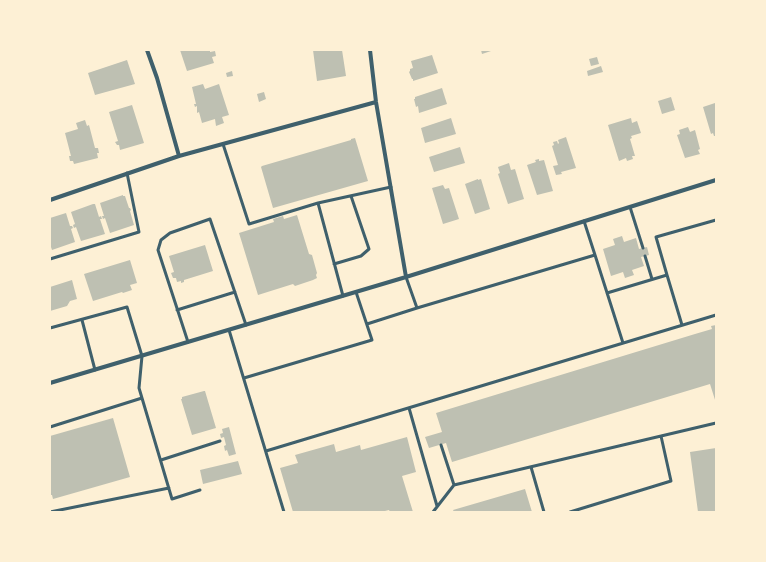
<!DOCTYPE html>
<style>
body{margin:0}
#map{position:relative;width:766px;height:562px;overflow:hidden;background:#fdf0d5;font-family:"Varela Round",sans-serif}
canvas{display:block}
.frame{position:absolute;inset:0;border:51px solid #fdf0d5;pointer-events:none}
</style>
<div id="map">
<canvas width="766" height="562"></canvas>
<div class="frame"></div>
</div>
<script>
const ctx = document.querySelector('canvas').getContext('2d');
ctx.lineJoin = 'round';
function paint(path, color) {
  ctx.fillStyle = color;
  ctx.fill(path, 'evenodd');
}
function toPath(rows) {
  const path = new Path2D();
  for (const r of rows) {
    path.moveTo(r[0], r[1]);
    for (let i = 2; i < r.length; i += 2) path.lineTo(r[i], r[i + 1]);
  }
  return path;
}
function strokePath(path, color, width, dash) {
  ctx.strokeStyle = color;
  ctx.lineWidth = width;
  ctx.lineCap = dash ? 'butt' : 'round';
  ctx.setLineDash(dash || []);
  ctx.stroke(path);
}
const building = toPath([
 [180,50,210,50,210,52,215,51,216,56,212,57,214,63,187,71],
 [313,50,342,50,346,76,317,81],
 [481,50,490,50,491,51,482,54],
 [432,55,438,73,413,81,413,79,412,79,409,72,410,71,410,69,413,68,411,61],
 [597,57,599,64,591,66,589,59],
 [127,60,135,84,95,95,88,73],
 [601,66,603,72,588,76,587,71],
 [232,71,233,76,227,77,226,73],
 [203,84,205,89,219,84,229,115,222,117,224,123,216,126,215,119,202,123,199,112,197,113,197,106,195,107,194,104,196,104,192,87],
 [442,88,447,104,419,113,418,106,416,107,414,99,415,99,415,97],
 [264,92,266,99,259,102,257,94],
 [671,97,675,110,662,114,658,101],
 [715,103,716,136,714,136,713,133,711,134,703,107],
 [132,105,144,143,120,150,119,145,117,145,115,142,118,141,109,112],
 [451,118,456,134,425,143,421,128],
 [631,118,632,123,637,121,641,133,631,136,632,138,630,139,635,156,632,156,633,159,627,161,626,158,619,161,608,125],
 [85,120,87,126,89,125,95,148,98,148,99,153,97,153,98,158,74,164,73,161,70,161,69,156,71,156,65,133,78,129,76,123],
 [688,127,690,132,695,130,700,149,698,150,700,154,685,158,677,135,680,134,679,130],
 [566,137,576,168,561,172,562,174,556,175,553,166,558,165,552,146,554,145,553,142,557,141,558,144,559,143,558,140],
 [355,138,368,181,273,208,261,167,262,166,351,140,351,139],
 [460,147,465,163,434,172,429,157],
 [539,159,539,161,544,160,553,191,537,195,527,165,536,162,535,160],
 [509,163,511,170,515,169,524,199,508,204,498,174,500,173,498,167],
 [478,179,478,180,481,179,490,209,475,214,465,184],
 [443,185,445,189,449,188,459,219,443,224,432,188],
 [123,195,123,196,125,196,129,208,130,208,131,210,130,211,134,225,110,233,105,218,103,219,102,216,104,216,100,203],
 [93,204,95,204,99,217,101,216,102,219,100,219,105,234,81,241,76,227,74,228,73,225,75,224,71,212],
 [66,213,70,226,72,226,73,228,71,229,75,242,52,250,50,244,50,218],
 [297,215,309,254,312,255,317,273,316,275,317,278,313,280,295,286,293,284,258,295,239,233,274,222,273,219,283,216,284,219],
 [622,236,624,242,636,238,639,249,647,247,649,255,641,257,644,266,632,270,634,275,625,278,623,272,611,276,603,249,615,245,613,239],
 [205,245,213,271,184,280,184,282,181,283,181,281,177,282,176,278,173,278,171,273,174,272,169,256],
 [130,260,137,283,130,285,132,290,123,293,122,292,93,301,84,274],
 [72,280,77,299,70,301,67,306,50,311,50,287],
 [716,325,716,403,710,384,452,462,446,443,429,448,425,437,442,432,436,413,695,334,712,329,711,326],
 [204,391,205,391,216,428,192,435,181,399,182,399,182,397],
 [113,418,130,477,53,499,52,495,50,495,50,436],
 [229,427,236,454,229,456,227,450,225,451,224,446,226,445,224,437,221,438,220,434,223,433,222,429],
 [407,437,416,472,402,476,413,512,390,512,389,510,381,512,293,512,280,468,298,463,295,455,334,444,336,452,360,445,361,450],
 [716,448,716,512,698,512,690,452],
 [238,461,242,474,203,484,200,470],
 [525,489,532,512,454,512,453,510]
]);
const service = toPath([
 [223,144,249,224,318,203],
 [630,207,643,248],
 [595,255,623,343],
 [645,256,652,279],
 [50,259,139,232,127,173],
 [334,264,361,256,369,249,351,196],
 [667,275,656,237,716,220],
 [607,293,667,275,682,325],
 [343,296,318,203,391,187],
 [417,308,595,255,584,221],
 [177,310,235,292],
 [82,320,95,370],
 [367,324,417,308,406,277],
 [50,328,127,307,142,356,139,388,172,499,200,490],
 [229,330,284,512],
 [188,342,158,250,161,240,170,233,210,219,246,325],
 [244,378,372,340,356,292],
 [409,408,437,506],
 [50,427,142,398],
 [441,445,454,485],
 [266,451,716,315],
 [161,460,220,441],
 [531,467,544,512],
 [50,512,169,488],
 [433,512,454,485,716,423],
 [570,512,671,481,661,436]
]);
const minor = toPath([
 [147,50,157,78,179,156],
 [370,50,376,102,406,277],
 [50,200,179,156,376,102],
 [50,383,406,277,716,180]
]);
paint(building, '#bec0b2');
strokePath(service, '#3f606c', 3);
strokePath(minor, '#3f606c', 4);
</script>
